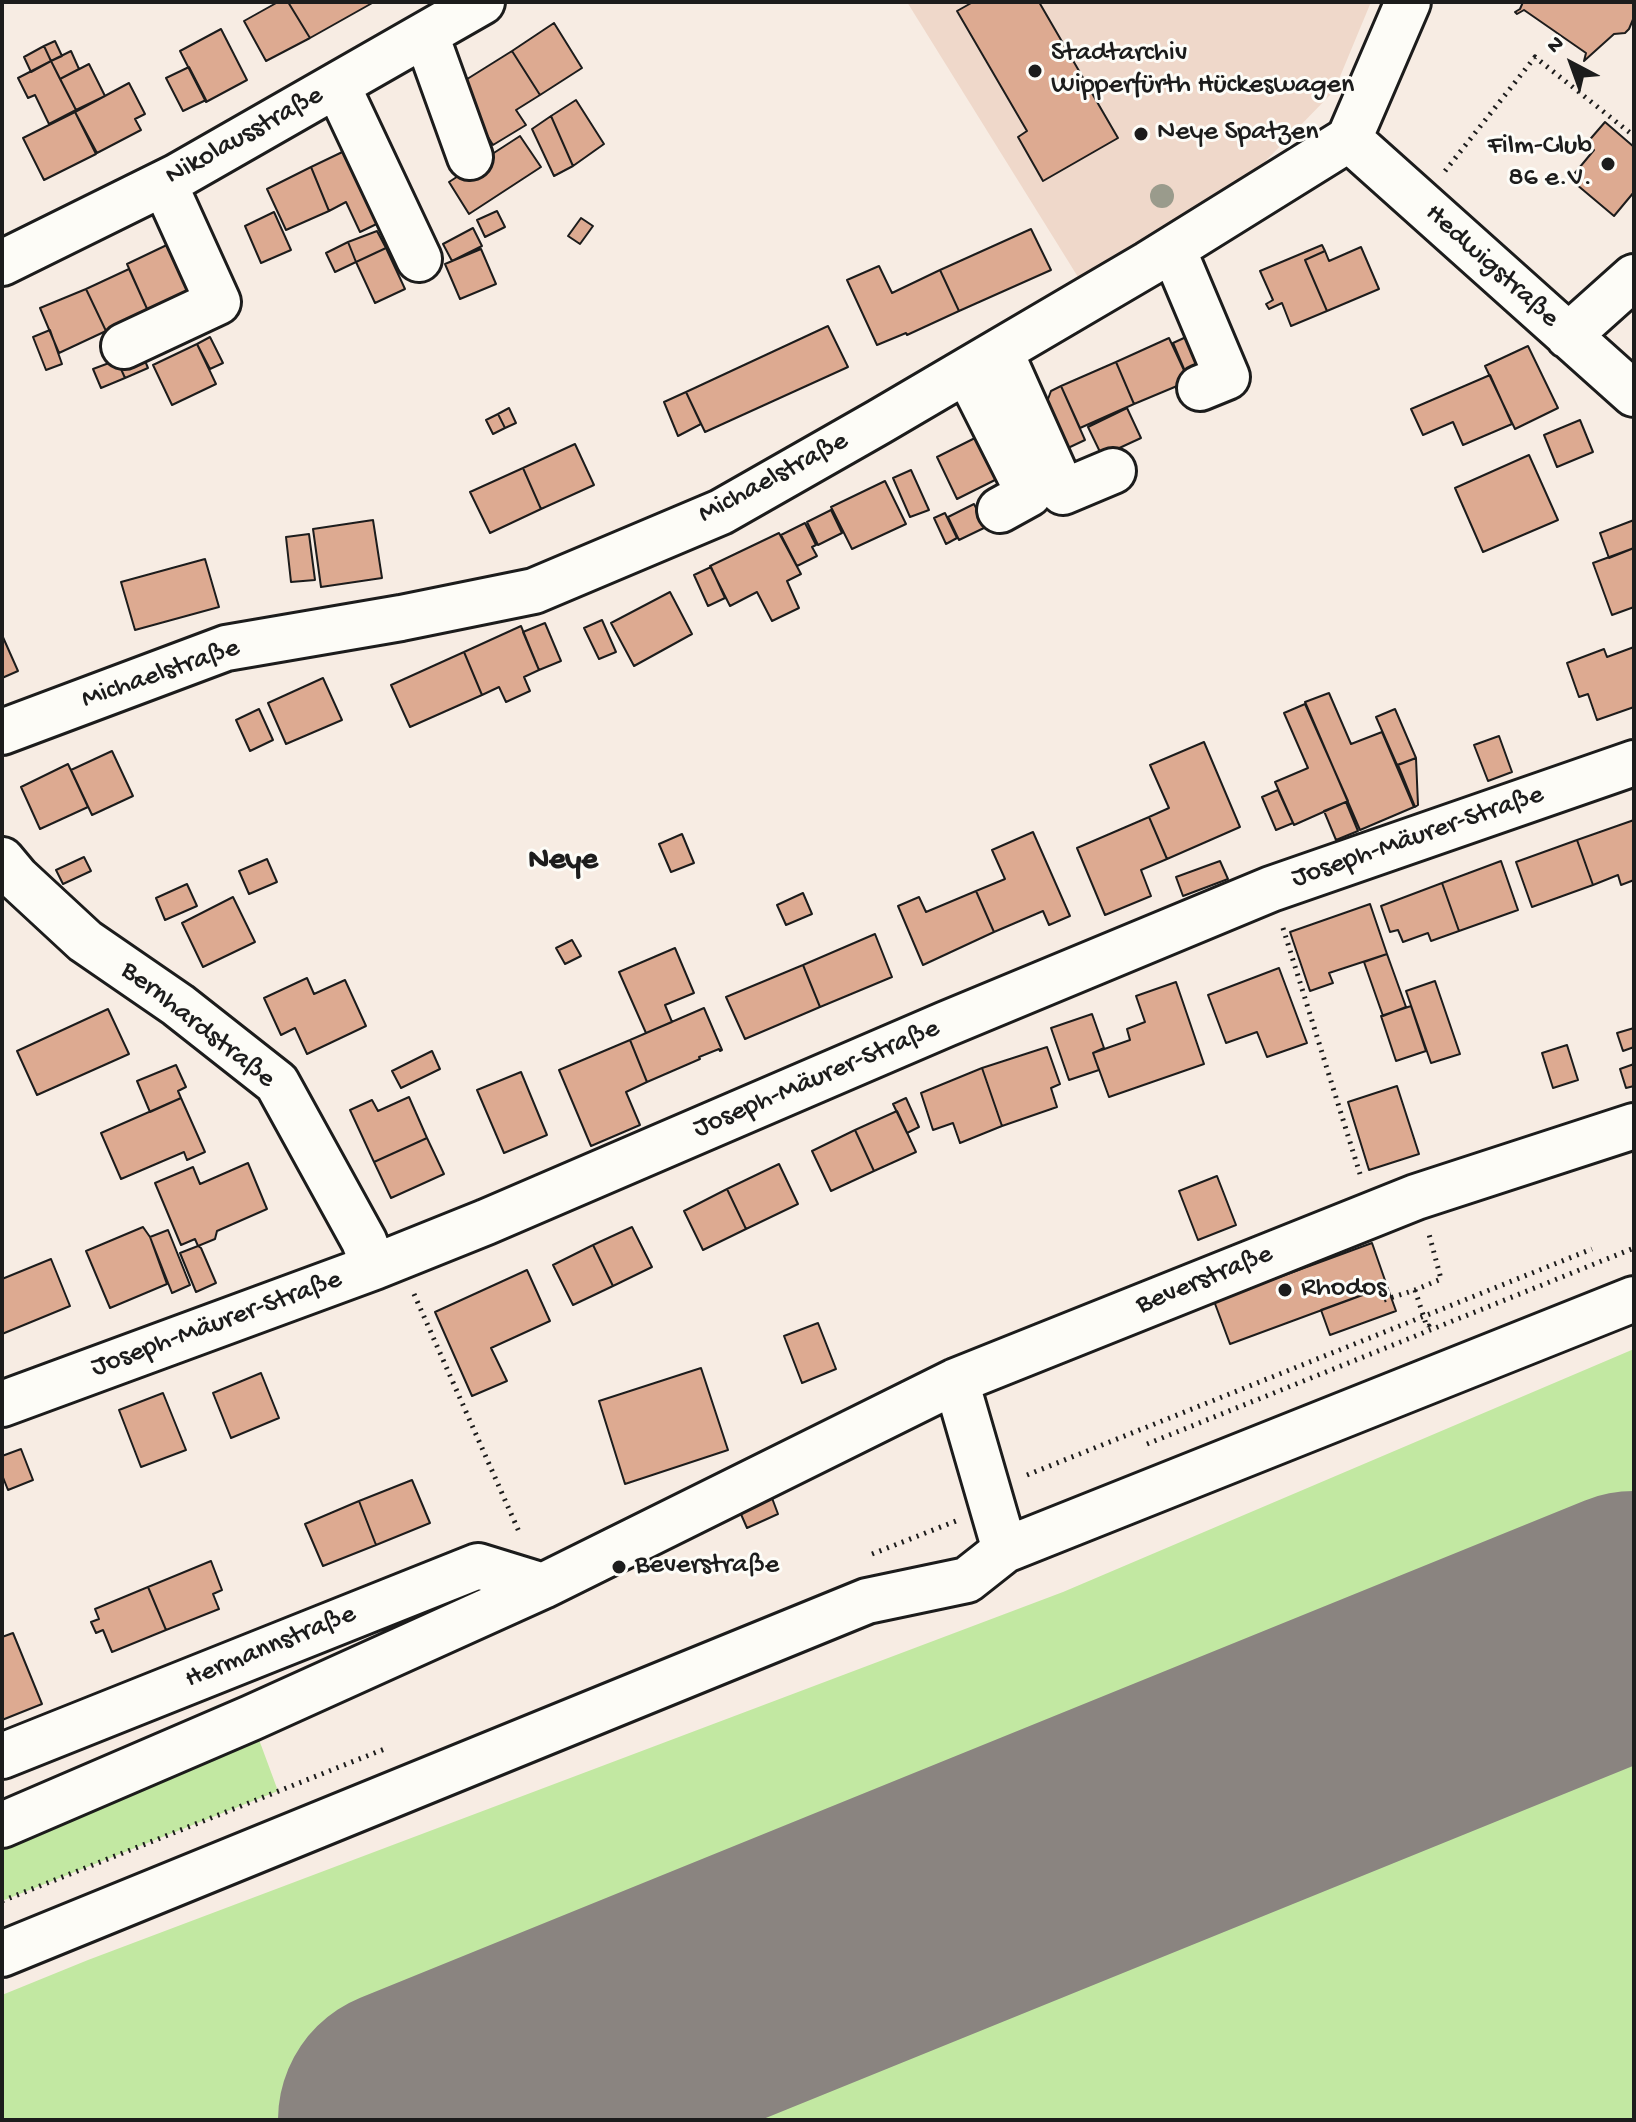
<!DOCTYPE html>
<meta charset="utf-8">
<style>
body{margin:0}
#map{position:relative;width:1636px;height:2122px;overflow:hidden;background:#f7ece3;font-family:"Gochi Hand",sans-serif}
canvas{display:block}
.frame{position:absolute;inset:0;border:4px solid #1c1c1c;pointer-events:none}
.north{position:absolute;left:1532px;top:24px;width:80px;height:80px;-webkit-text-stroke:6px #fdfcf7;paint-order:stroke;rotate:319deg;font-size:22px;font-weight:700;line-height:32px;text-align:center;color:#1c1c1c}
.north::after{content:'';display:block;margin:auto;width:28px;height:36px;background:#1c1c1c;clip-path:polygon(50% 0,100% 100%,50% 72%,0 100%)}
</style>
<div id="map">
<canvas width="1636" height="2122"></canvas>
<div class="frame"></div>
<div class="north">N</div>
</div>
<script>
const ctx = document.querySelector('canvas').getContext('2d');
ctx.lineJoin = 'round';
function paint(path, color) {
  ctx.fillStyle = color;
  ctx.fill(path, 'evenodd');
}
function toPath(rows) {
  const path = new Path2D();
  for (const r of rows) {
    path.moveTo(r[0], r[1]);
    for (let i = 2; i < r.length; i += 2) path.lineTo(r[i], r[i + 1]);
  }
  return path;
}
function strokePath(path, color, width, dash) {
  ctx.strokeStyle = color;
  ctx.lineWidth = width;
  ctx.lineCap = dash ? 'butt' : 'round';
  ctx.setLineDash(dash || []);
  ctx.stroke(path);
}
function drawText(font, color, halo, rows, align = 'center') {
  ctx.font = font + ' "Gochi Hand",sans-serif';
  ctx.lineWidth = 6;
  ctx.setLineDash([]);
  ctx.textBaseline = 'middle';
  ctx.strokeStyle = halo;
  ctx.fillStyle = color;
  for (const [text, x, y, turn = 0] of rows) {
    ctx.save();
    ctx.translate(x, y);
    ctx.rotate((+turn || 0) * Math.PI / 180);
    ctx.textAlign = isNaN(turn) ? turn : align;
    if (halo) ctx.strokeText(text, 0, 0);
    ctx.fillText(text, 0, 0);
    ctx.restore();
  }
}
const built = toPath([
 [907,2,1371,2,1334,91,1250,177,1078,277]
]);
const green = toPath([
 [1634,1349,1634,2120,2,2120,2,1995,88,1960,1063,1592],
 [251,1718,278,1791,2,1901,2,1825]
]);
const runway = toPath([
 [410,2120,1634,1623]
]);
const building = toPath([
 [278,2,288,2,310,38,266,61,244,21,278,2],
 [288,2,374,2,310,38,288,2],
 [973,2,1039,2,1118,138,1043,181,1018,137,1027,131,957,11,973,2],
 [1523,2,1634,2,1634,17,1629,29,1625,33,1614,34,1584,61,1586,53,1524,10,1517,14,1515,12,1520,9,1523,2],
 [554,23,582,68,540,95,512,51,554,23],
 [221,29,247,80,206,102,180,51,221,29],
 [55,41,62,56,51,61,44,46,55,41],
 [44,46,51,61,31,72,24,57,44,46],
 [71,51,79,69,60,79,51,61,71,51],
 [512,51,540,95,516,110,526,125,493,145,456,86,512,51],
 [51,61,76,110,49,124,35,95,28,98,18,78,51,61],
 [89,64,105,96,76,110,60,79,89,64],
 [189,67,206,100,183,111,166,78,189,67],
 [129,83,145,114,135,119,141,130,97,153,75,112,129,83],
 [576,100,604,144,573,166,551,116,576,100],
 [75,112,96,154,44,180,23,138,75,112],
 [551,116,573,166,554,176,532,129,551,116],
 [1605,122,1634,147,1634,192,1614,216,1570,179,1594,150,1586,144,1605,122],
 [520,136,541,167,469,214,449,182,520,136],
 [357,145,387,219,360,232,346,202,329,211,311,167,357,145],
 [311,167,329,211,286,230,267,189,311,167],
 [497,211,505,227,485,237,477,220,497,211],
 [274,212,291,250,261,263,245,226,274,212],
 [581,218,593,226,580,244,568,236,581,218],
 [473,228,482,246,452,261,443,244,473,228],
 [1031,229,1051,270,959,311,940,270,1031,229],
 [377,231,386,248,356,262,348,242,377,231],
 [348,242,356,262,335,272,326,253,348,242],
 [171,243,193,290,148,311,127,264,171,243],
 [1322,245,1325,251,1305,260,1327,311,1291,326,1282,303,1269,309,1266,304,1273,300,1260,271,1322,245],
 [1361,247,1379,289,1327,311,1305,260,1325,251,1329,261,1361,247],
 [386,248,405,289,375,303,356,262,386,248],
 [481,249,496,284,460,299,445,264,481,249],
 [879,266,892,293,940,270,959,311,907,335,906,333,877,345,847,280,879,266],
 [129,269,148,311,106,331,86,289,129,269],
 [86,289,106,331,59,353,40,308,86,289],
 [828,326,848,367,705,432,686,392,828,326],
 [50,330,62,364,46,370,33,337,50,330],
 [1197,332,1210,364,1187,376,1173,343,1197,332],
 [210,337,223,363,210,369,197,344,210,337],
 [1169,338,1189,381,1134,404,1116,362,1169,338],
 [197,344,216,384,172,405,153,365,197,344],
 [1528,346,1558,408,1515,429,1485,366,1528,346],
 [140,349,148,368,125,378,117,360,140,349],
 [117,360,125,378,101,388,93,369,117,360],
 [1116,362,1134,404,1080,428,1061,386,1116,362],
 [1490,375,1512,424,1463,445,1453,422,1423,435,1411,409,1490,375],
 [1061,386,1085,440,1053,455,1032,406,1048,399,1051,391,1061,386],
 [686,392,701,424,678,436,664,402,686,392],
 [509,408,516,423,505,428,498,414,509,408],
 [1127,408,1141,438,1102,456,1088,427,1127,408],
 [498,414,505,428,493,434,486,420,498,414],
 [1580,420,1593,452,1557,467,1544,435,1580,420],
 [991,430,1011,472,957,499,937,457,991,430],
 [575,444,594,485,541,509,523,468,575,444],
 [1529,455,1558,520,1483,552,1455,488,1529,455],
 [523,468,541,509,490,533,470,492,523,468],
 [911,470,929,510,910,517,893,478,911,470],
 [885,481,906,524,852,549,831,507,885,481],
 [974,504,986,527,959,540,948,517,974,504],
 [831,510,842,533,818,545,807,522,831,510],
 [945,513,957,538,946,544,934,518,945,513],
 [373,520,382,578,321,587,313,529,373,520],
 [1634,520,1634,548,1609,558,1600,533,1634,520],
 [805,523,816,545,812,547,817,556,797,566,781,535,805,523],
 [779,533,801,574,787,581,799,608,772,621,757,592,730,606,710,566,779,533],
 [309,534,315,580,291,582,286,537,309,534],
 [1634,548,1634,607,1612,615,1593,563,1634,548],
 [205,559,219,607,135,630,121,582,205,559],
 [711,567,725,598,708,606,694,575,711,567],
 [670,592,692,634,634,666,611,623,670,592],
 [602,620,616,652,599,659,584,628,602,620],
 [545,623,561,661,539,670,523,632,545,623],
 [521,626,539,670,524,677,530,691,506,702,499,687,482,695,464,652,521,626],
 [2,635,18,671,2,678,2,635],
 [1634,647,1634,707,1597,720,1588,694,1579,697,1567,663,1604,649,1607,657,1634,647],
 [464,652,482,695,410,727,391,685,464,652],
 [323,678,342,720,286,744,268,703,323,678],
 [1329,693,1351,744,1382,732,1414,807,1360,830,1305,702,1329,693],
 [1305,704,1348,801,1294,825,1275,782,1308,768,1284,713,1305,704],
 [259,709,273,740,250,751,236,720,259,709],
 [1395,709,1416,758,1397,765,1376,717,1395,709],
 [1499,736,1512,772,1488,781,1474,745,1499,736],
 [1204,742,1240,827,1167,859,1149,817,1169,808,1150,765,1204,742],
 [112,751,133,796,92,815,71,770,112,751],
 [1416,758,1418,805,1415,807,1398,765,1416,758],
 [68,764,88,807,40,829,21,787,68,764],
 [1278,790,1293,823,1276,830,1262,797,1278,790],
 [1346,802,1358,831,1336,840,1324,811,1346,802],
 [1149,817,1167,859,1141,870,1151,896,1105,915,1077,848,1149,817],
 [1634,820,1634,880,1621,885,1618,875,1593,885,1577,840,1634,820],
 [1033,832,1070,916,1049,925,1043,911,994,932,976,891,1005,879,992,850,1033,832],
 [682,834,694,863,671,872,659,844,682,834],
 [1577,840,1593,885,1532,907,1516,862,1577,840],
 [84,857,91,871,63,884,56,870,84,857],
 [267,859,277,882,249,894,239,871,267,859],
 [1220,861,1228,879,1183,896,1176,877,1220,861],
 [1501,861,1518,910,1459,931,1442,883,1501,861],
 [1442,883,1459,931,1431,941,1428,933,1403,942,1398,930,1390,932,1381,906,1442,883],
 [187,884,197,906,165,920,156,898,187,884],
 [976,891,994,932,923,965,898,906,919,897,926,912,976,891],
 [803,893,812,914,786,925,777,905,803,893],
 [233,897,255,942,203,967,182,923,233,897],
 [1370,904,1387,954,1329,973,1333,983,1310,991,1290,932,1370,904],
 [875,934,892,977,820,1007,803,965,875,934],
 [572,940,581,956,565,964,556,948,572,940],
 [675,948,694,993,665,1005,672,1022,646,1033,619,972,675,948],
 [1387,954,1406,1007,1383,1016,1364,962,1387,954],
 [803,965,820,1007,745,1039,726,997,803,965],
 [1279,968,1307,1043,1267,1057,1257,1032,1226,1043,1208,995,1279,968],
 [307,978,314,994,345,980,366,1026,307,1054,295,1028,281,1035,264,998,307,978],
 [1435,981,1460,1054,1431,1063,1406,991,1435,981],
 [1176,982,1204,1064,1109,1097,1093,1053,1130,1040,1127,1029,1145,1022,1136,996,1176,982],
 [1411,1006,1426,1051,1396,1061,1381,1016,1411,1006],
 [704,1008,722,1050,720,1051,719,1049,699,1057,700,1059,647,1082,630,1040,704,1008],
 [108,1009,129,1054,37,1095,17,1051,108,1009],
 [1092,1014,1104,1048,1093,1053,1099,1070,1069,1080,1051,1028,1092,1014],
 [1634,1028,1634,1047,1623,1051,1617,1033,1634,1028],
 [630,1040,647,1082,626,1092,640,1125,591,1146,559,1070,630,1040],
 [1567,1045,1578,1080,1553,1088,1542,1053,1567,1045],
 [1047,1047,1060,1084,1051,1088,1057,1107,1002,1126,982,1068,1047,1047],
 [432,1051,440,1069,401,1088,392,1071,432,1051],
 [1634,1064,1634,1086,1626,1088,1620,1069,1634,1064],
 [176,1065,186,1087,178,1091,181,1098,150,1112,137,1081,176,1065],
 [982,1068,1002,1126,960,1143,953,1123,933,1130,921,1093,982,1068],
 [521,1072,547,1135,504,1153,477,1090,521,1072],
 [1397,1086,1419,1154,1369,1170,1348,1102,1397,1086],
 [409,1097,427,1138,374,1162,350,1110,372,1100,378,1111,409,1097],
 [181,1098,205,1152,187,1160,184,1152,121,1179,101,1133,181,1098],
 [906,1098,919,1127,907,1133,893,1104,906,1098],
 [897,1111,916,1152,874,1171,855,1130,897,1111],
 [855,1130,874,1171,831,1191,812,1151,855,1130],
 [427,1138,444,1174,391,1198,374,1162,427,1138],
 [248,1163,267,1209,217,1231,215,1239,198,1246,195,1239,181,1245,155,1183,193,1167,200,1184,248,1163],
 [779,1164,798,1204,746,1229,727,1189,779,1164],
 [1217,1176,1236,1225,1198,1240,1179,1191,1217,1176],
 [727,1189,746,1229,703,1250,684,1211,727,1189],
 [143,1227,150,1237,167,1284,110,1308,86,1251,143,1227],
 [632,1227,652,1267,613,1286,593,1245,632,1227],
 [168,1230,190,1285,172,1293,150,1237,168,1230],
 [1372,1243,1387,1286,1230,1344,1214,1301,1372,1243],
 [593,1245,613,1286,573,1305,553,1265,593,1245],
 [198,1246,201,1248,216,1283,196,1292,180,1253,198,1246],
 [51,1259,70,1306,2,1334,2,1279,51,1259],
 [527,1270,550,1321,491,1348,507,1381,472,1396,435,1312,527,1270],
 [1387,1286,1396,1311,1330,1335,1321,1310,1387,1286],
 [818,1323,836,1369,802,1383,784,1336,818,1323],
 [701,1368,728,1450,625,1484,599,1401,701,1368],
 [261,1373,279,1418,231,1438,213,1393,261,1373],
 [163,1393,186,1450,141,1467,119,1410,163,1393],
 [21,1449,33,1480,8,1490,2,1475,2,1456,21,1449],
 [412,1480,430,1523,376,1545,359,1501,412,1480],
 [772,1498,778,1514,747,1528,740,1512,772,1498],
 [359,1501,376,1545,323,1566,305,1524,359,1501],
 [211,1561,222,1590,213,1594,219,1609,166,1630,148,1587,211,1561],
 [148,1587,166,1630,112,1652,103,1630,96,1633,91,1622,99,1619,95,1609,148,1587],
 [13,1633,42,1704,2,1720,2,1637,13,1633]
]);
const path = toPath([
 [1445,171,1535,57,1634,136],
 [1283,928,1360,1174],
 [1415,1290,1427,1327,1429,1326,1430,1330],
 [414,1294,520,1534],
 [1384,1300,1415,1290,1441,1279,1429,1234],
 [1147,1444,1634,1248],
 [1027,1475,1592,1249],
 [872,1554,956,1521],
 [2,1901,387,1748]
]);
const minor = toPath([
 [426,35,470,157],
 [337,85,419,259],
 [1349,139,1634,394],
 [1173,249,1227,377,1200,388],
 [2,263,176,177,482,2],
 [1568,336,1634,277],
 [124,346,218,302,164,183],
 [1000,351,1063,492,1113,471],
 [967,371,1029,494,1000,510],
 [2,732,226,648,401,618,534,591,721,512,879,422,1148,264,1349,139,1408,2],
 [2,860,17,878,85,941,178,1005,277,1083,364,1241,374,1267],
 [956,1381,1005,1550,1634,1299],
 [2,1404,374,1267,486,1222,946,1024,1271,889,1634,763],
 [2,1756,478,1566,543,1586],
 [2,1825,251,1718,543,1586,956,1381,1416,1197,1634,1126],
 [2,1954,867,1601,967,1580,1005,1550]
]);
const trees = [
 [1162,196]
];
const markers = [
 [1035,71,8,"#1c1c1c"],
 [1141,134,8,"#1c1c1c"],
 [1608,164,8,"#1c1c1c"],
 [1285,1290,8,"#1c1c1c"],
 [619,1567,8,"#1c1c1c"]
];
const poiNames = [
 ["Stadtarchiv",1051,55],
 ["Wipperfürth Hückeswagen",1051,87],
 ["Neye Spatzen",1157,134],
 ["Film-Club",1592,148,"right"],
 ["86 e.V.",1592,180,"right"],
 ["Rhodos",1301,1290],
 ["Beverstraße",635,1567]
];
const streetNames = [
 ["Nikolausstraße",245,137,-29],
 ["Hedwigstraße",1491,267,42],
 ["Michaelstraße",774,479,-28],
 ["Michaelstraße",161,675,-19],
 ["Joseph-Mäurer-Straße",1418,838,-19],
 ["Bernhardstraße",197,1026,38],
 ["Joseph-Mäurer-Straße",817,1080,-23],
 ["Beverstraße",1205,1281,-22],
 ["Joseph-Mäurer-Straße",217,1325,-20],
 ["Hermannstraße",271,1648,-22]
];
const quarterNames = [
 ["Neye",563,862]
];
paint(built, '#efd8ca');
paint(green, '#c2e8a2');
strokePath(runway, '#8a8480', 264);
paint(building, '#ddaa91');
strokePath(building, '#1c1c1c', 2);
strokePath(minor, '#1c1c1c', 50);
strokePath(path, '#1c1c1c', 5, [2, 6]);
strokePath(minor, '#fdfcf7', 44);
ctx.fillStyle = '#9a9b8c';
for (const [x, y] of trees) {
  ctx.beginPath();
  ctx.arc(x, y, 12, 0, 2 * Math.PI);
  ctx.fill();
}
for (const [x, y, r, color] of markers) {
  const dot = new Path2D();
  dot.arc(x, y, r, 0, 2 * Math.PI);
  ctx.fillStyle = color;
  ctx.fill(dot);
  strokePath(dot, '#fdfcf7', 3);
}
drawText('28px', '#1c1c1c', '#fdfcf7', poiNames, 'left');
drawText('28px', '#1c1c1c', '#fdfcf7', streetNames);
drawText('bold 32px', '#1c1c1c', '#fdfcf7', quarterNames);
</script>
